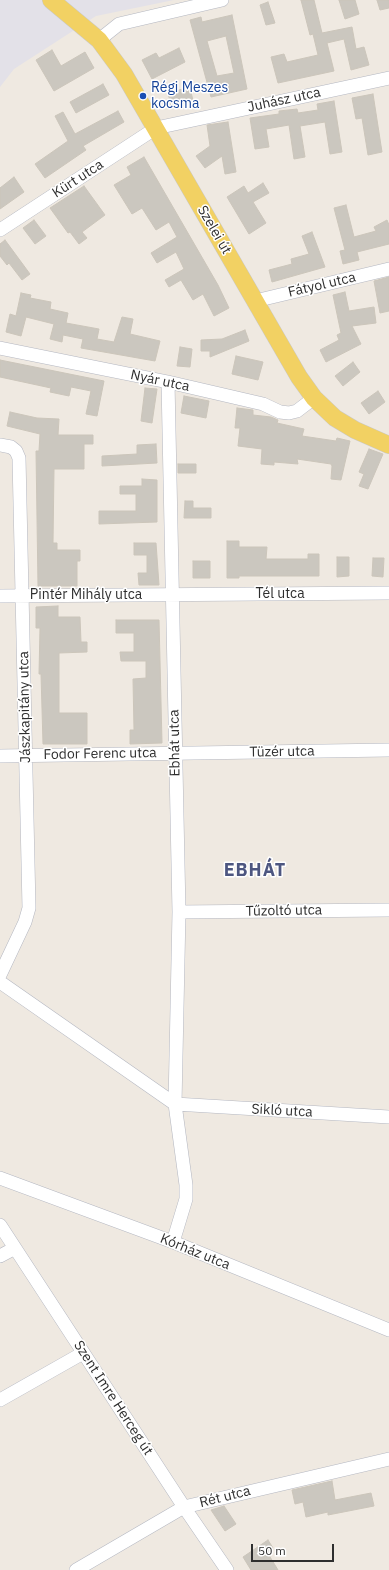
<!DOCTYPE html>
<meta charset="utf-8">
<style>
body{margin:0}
#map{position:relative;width:389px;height:1570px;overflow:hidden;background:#efe9e1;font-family:"IBM Plex Sans",sans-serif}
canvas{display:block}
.scale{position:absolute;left:251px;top:1544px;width:83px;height:18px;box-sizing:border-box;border:2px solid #2e2e2e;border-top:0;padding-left:5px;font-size:12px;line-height:14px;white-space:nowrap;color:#2e2e2e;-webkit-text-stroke:3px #fff;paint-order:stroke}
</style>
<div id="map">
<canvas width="389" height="1570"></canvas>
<div class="scale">50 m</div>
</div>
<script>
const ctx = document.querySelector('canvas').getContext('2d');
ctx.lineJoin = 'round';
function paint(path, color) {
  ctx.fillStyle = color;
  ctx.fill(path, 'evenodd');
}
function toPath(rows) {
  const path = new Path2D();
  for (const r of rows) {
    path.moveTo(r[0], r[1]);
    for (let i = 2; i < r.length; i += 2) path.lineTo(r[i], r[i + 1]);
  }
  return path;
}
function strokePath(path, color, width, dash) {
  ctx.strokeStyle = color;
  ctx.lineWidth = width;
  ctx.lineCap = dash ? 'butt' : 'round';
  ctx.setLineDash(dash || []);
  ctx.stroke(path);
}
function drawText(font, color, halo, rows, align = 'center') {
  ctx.font = font + ' "IBM Plex Sans",sans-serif';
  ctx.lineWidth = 3;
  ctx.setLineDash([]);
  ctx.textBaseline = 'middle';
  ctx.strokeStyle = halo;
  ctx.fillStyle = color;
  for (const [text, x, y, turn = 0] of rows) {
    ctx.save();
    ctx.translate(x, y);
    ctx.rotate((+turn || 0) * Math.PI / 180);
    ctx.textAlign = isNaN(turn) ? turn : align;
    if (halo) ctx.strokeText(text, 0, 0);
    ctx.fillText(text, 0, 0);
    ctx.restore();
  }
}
const industrial = toPath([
 [0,0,174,0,96,16,14,69,0,87]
]);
const building = toPath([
 [301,0,314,0,322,33,352,27,356,49,364,47,369,65,351,70,344,39,327,43,334,71,278,83,271,57,284,54,287,62,318,55,313,34,310,35,301,0],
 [339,0,355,0,359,14,345,19,339,0],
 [377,0,389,0,389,8,380,10,377,0],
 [268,2,275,23,266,25,260,5,268,2],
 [232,15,247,89,211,97,190,20,201,17,202,22,232,15],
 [226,36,234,73,217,76,207,41,226,36],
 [179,48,185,62,152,79,142,60,156,53,159,58,179,48],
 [52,50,61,66,85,52,94,68,54,91,36,60,52,50],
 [103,84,109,95,76,113,70,102,103,84],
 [190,87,193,101,171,106,168,93,190,87],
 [373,94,382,152,368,155,362,118,356,119,352,98,373,94],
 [334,101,342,152,330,154,325,122,300,126,305,157,294,159,289,125,266,129,269,147,255,149,250,118,279,114,279,111,297,109,298,113,318,110,317,104,334,101],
 [118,111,124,122,83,146,86,150,45,178,35,164,68,141,55,116,63,112,75,134,118,111],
 [228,122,236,172,225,174,222,156,205,168,196,156,210,146,207,125,228,122],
 [144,157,218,285,229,308,214,316,203,294,193,300,181,280,169,287,165,280,184,269,176,252,157,263,151,253,177,237,169,222,156,230,142,208,132,214,114,185,131,175,127,167,144,157],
 [14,177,24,192,0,209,0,188,14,177],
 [263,183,269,193,253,202,266,223,249,234,227,197,244,186,248,193,263,183],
 [84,186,105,215,82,232,87,238,79,244,70,232,68,233,50,208,84,186],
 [346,205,354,237,376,231,374,227,387,220,389,225,389,244,357,252,359,260,343,264,340,251,345,250,334,208,346,205],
 [34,220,46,236,35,244,23,228,34,220],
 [312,232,325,267,272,282,269,270,292,264,291,259,309,254,302,236,312,232],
 [5,240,30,274,22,280,9,263,7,265,0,256,0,244,5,240],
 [389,277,389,311,380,313,374,281,389,277],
 [345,292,349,311,374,307,376,323,352,326,361,344,326,362,320,350,339,340,337,335,341,333,333,295,345,292],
 [21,293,31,295,30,298,51,302,50,309,68,313,66,323,99,329,97,339,114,342,122,317,133,319,130,334,160,341,155,361,81,348,83,339,63,335,62,342,50,339,54,324,26,317,21,336,6,332,10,314,16,316,21,293],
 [245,330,249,341,210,357,210,351,201,351,201,340,222,339,245,330],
 [180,347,192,349,190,367,177,366,180,347],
 [236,356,263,362,258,380,232,374,236,356],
 [0,360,104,381,97,416,86,414,91,391,71,387,69,396,50,392,51,388,0,377,0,360],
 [353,362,360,372,343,386,335,376,353,362],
 [145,388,157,389,152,423,141,421,145,388],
 [378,391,385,402,369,414,361,403,378,391],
 [184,396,209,401,206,418,181,413,184,396],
 [237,408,253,410,253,415,271,417,278,420,277,423,304,429,302,436,336,441,337,438,350,441,341,480,331,479,332,466,331,464,297,459,298,464,274,462,274,465,261,464,262,449,238,446,240,428,235,428,237,408],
 [10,412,37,418,59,419,58,435,93,435,93,444,84,444,84,469,54,469,53,543,57,543,57,550,80,550,80,561,77,561,77,586,38,586,36,451,39,451,40,434,7,426,10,412],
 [156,444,157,463,102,466,102,456,137,454,137,445,156,444],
 [369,449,383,454,368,489,359,486,364,474,359,472,369,449],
 [178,464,196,464,196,473,178,473,178,464],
 [142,479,157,480,157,522,99,524,99,511,136,511,136,494,120,494,120,486,142,486,142,479],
 [185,501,193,501,193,508,211,508,211,518,184,518,185,501],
 [227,541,239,541,239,547,267,547,266,559,308,559,308,554,319,554,319,576,239,576,239,578,227,578,227,541],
 [134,543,156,543,159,585,139,585,138,573,147,573,147,555,134,555,134,543],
 [337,557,349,557,349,576,337,577,337,557],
 [373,558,384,558,383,577,372,576,373,558],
 [193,561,210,561,210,578,193,578,193,561],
 [58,606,58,617,80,617,81,642,87,642,87,652,59,653,59,713,87,713,87,744,43,744,41,674,39,674,40,628,36,628,36,607,58,606],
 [116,620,159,620,162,743,130,744,130,730,134,730,133,679,146,678,146,661,121,661,120,652,134,652,134,633,116,633,116,620],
 [332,1481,335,1500,371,1493,374,1506,328,1515,328,1512,306,1517,303,1502,295,1504,292,1490,332,1481],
 [224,1506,236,1524,225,1531,211,1510,224,1506],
 [268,1540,273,1548,267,1552,278,1570,251,1570,243,1557,268,1540]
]);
const minor = toPath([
 [99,40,119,24,222,0],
 [0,230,156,128,389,78],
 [255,301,389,269],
 [0,348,168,382,263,404,280,412,289,413,297,411,314,398],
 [168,382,179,912,175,1104,389,1117],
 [0,445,11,447,16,451,19,458,29,908,25,922,0,975],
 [0,596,389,593],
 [0,756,389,750],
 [179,912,389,910],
 [0,982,175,1104,186,1185,186,1199,173,1242],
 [0,1178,173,1242,389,1330],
 [0,1225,184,1507,227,1570],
 [0,1256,15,1248],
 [0,1400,83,1353],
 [76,1570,184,1507,389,1459]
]);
const major = toPath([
 [51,0,99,40,124,74,299,377,314,398,335,418,355,430,389,445]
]);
const markers = [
 [143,96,4,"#1a4fb4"]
];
const transitNames = [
 ["Régi Meszes",151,88],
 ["kocsma",151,104]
];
const streetNames = [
 ["Juhász utca",284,100,-12],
 ["Kürt utca",78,179,-33],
 ["Szelei út",214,230,60],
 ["Fátyol utca",322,285,-13],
 ["Nyár utca",160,381,12],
 ["Tél utca",280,594],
 ["Pintér Mihály utca",86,595],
 ["Jászkapitány utca",25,707,-91],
 ["Ebhát utca",175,743,-91],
 ["Tüzér utca",282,752,-1],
 ["Fodor Ferenc utca",100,754,-1],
 ["Tűzoltó utca",284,911,-1],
 ["Sikló utca",282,1111,3],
 ["Kórház utca",195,1252,22],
 ["Szent Imre Herceg út",113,1398,57],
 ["Rét utca",225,1497,-14]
];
const districtNames = [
 ["EBHÁT",255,871]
];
paint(industrial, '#e3e1e8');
paint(building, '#cbc7bf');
strokePath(building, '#cbc5ba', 1);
strokePath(minor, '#b4b7c1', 14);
strokePath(major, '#c9c9c9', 18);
strokePath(minor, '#fff', 13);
strokePath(major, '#f2d163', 17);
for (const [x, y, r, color] of markers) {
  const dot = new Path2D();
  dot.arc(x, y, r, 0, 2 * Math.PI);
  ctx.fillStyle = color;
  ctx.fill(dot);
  strokePath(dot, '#fff', 1.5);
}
drawText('14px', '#164399', '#fff', transitNames, 'left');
drawText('14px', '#2e2e2e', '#fff', streetNames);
ctx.letterSpacing = '1px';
drawText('bold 18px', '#4d5680', '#fff', districtNames);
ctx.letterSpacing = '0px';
</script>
